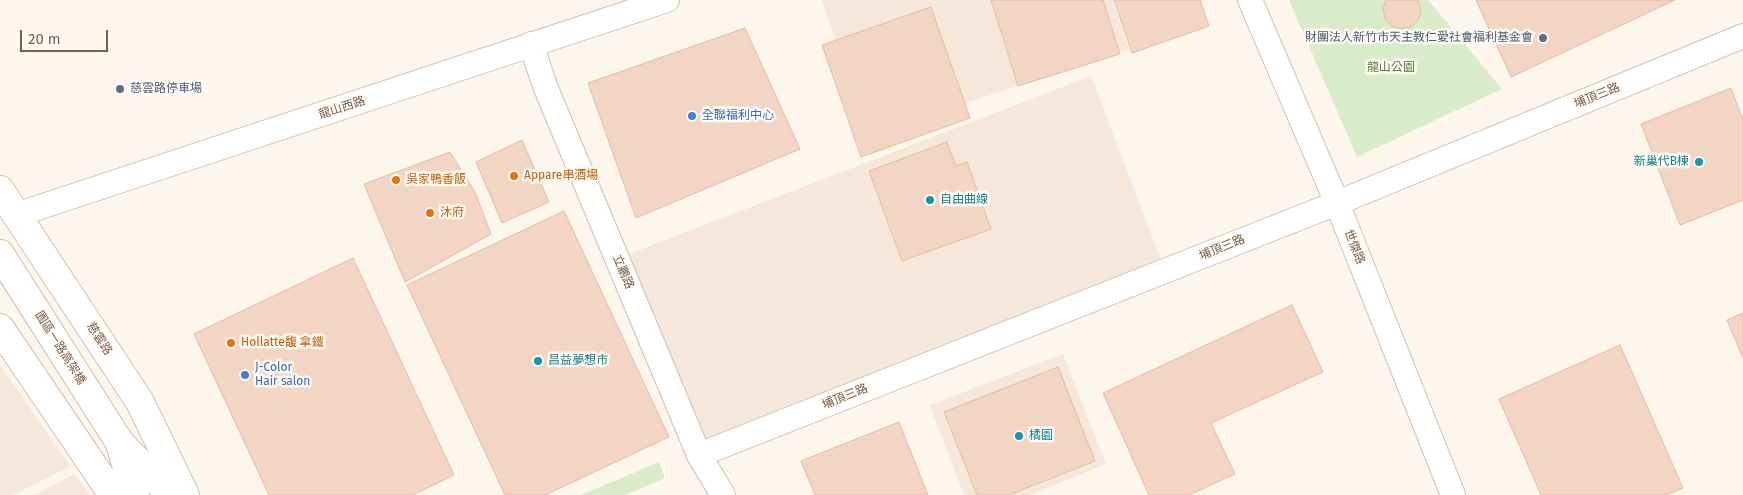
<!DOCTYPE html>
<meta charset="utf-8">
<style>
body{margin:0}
#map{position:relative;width:1743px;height:495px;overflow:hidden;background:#fdf6ec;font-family:"Fira Sans",sans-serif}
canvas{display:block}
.scale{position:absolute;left:20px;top:30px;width:88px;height:22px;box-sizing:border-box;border:2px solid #7a5c4d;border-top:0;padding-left:6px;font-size:15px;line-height:18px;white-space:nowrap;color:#7a5c4d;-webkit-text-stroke:4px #fffaf3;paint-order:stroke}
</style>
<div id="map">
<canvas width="1743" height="495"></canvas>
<div class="scale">20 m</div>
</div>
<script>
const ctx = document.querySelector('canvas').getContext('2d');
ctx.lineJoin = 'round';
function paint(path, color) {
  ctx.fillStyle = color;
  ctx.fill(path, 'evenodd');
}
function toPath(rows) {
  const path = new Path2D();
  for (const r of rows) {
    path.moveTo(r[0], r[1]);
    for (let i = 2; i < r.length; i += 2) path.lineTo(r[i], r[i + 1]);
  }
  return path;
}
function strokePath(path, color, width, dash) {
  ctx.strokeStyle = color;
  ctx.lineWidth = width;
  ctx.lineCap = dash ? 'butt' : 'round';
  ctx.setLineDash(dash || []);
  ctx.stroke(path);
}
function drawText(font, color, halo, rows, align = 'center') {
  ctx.font = font + ' "Fira Sans","Noto Sans TC",sans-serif';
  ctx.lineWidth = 5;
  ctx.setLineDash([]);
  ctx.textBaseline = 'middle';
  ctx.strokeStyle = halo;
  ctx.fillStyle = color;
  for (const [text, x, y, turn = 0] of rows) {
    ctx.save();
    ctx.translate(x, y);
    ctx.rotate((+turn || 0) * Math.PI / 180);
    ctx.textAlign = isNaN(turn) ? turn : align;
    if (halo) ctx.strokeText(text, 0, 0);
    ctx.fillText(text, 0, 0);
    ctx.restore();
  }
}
const residential = toPath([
 [822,0,1113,0,1129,49,867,136],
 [1091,76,1164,268,702,446,629,254],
 [1063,354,1106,464,1030,495,964,495,930,405],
 [0,365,70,466,13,495,0,495],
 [74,474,90,495,34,495]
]);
const green = toPath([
 [1289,0,1428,0,1502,89,1357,157],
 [659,462,665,478,625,495,581,495]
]);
const building = toPath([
 [991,0,1103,0,1120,54,1018,86,991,0],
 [1114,0,1200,0,1209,26,1132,53,1114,0],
 [1386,0,1417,0,1419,3,1421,13,1417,22,1410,27,1400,29,1392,26,1385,19,1383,9,1386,0],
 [1476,0,1675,0,1511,77,1476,0],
 [931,7,970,118,861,157,822,45,931,7],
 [745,28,800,149,636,218,588,83,745,28],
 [1731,88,1743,120,1743,200,1680,225,1641,124,1731,88],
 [522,140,549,202,502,223,476,162,522,140],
 [947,142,956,166,967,162,991,229,902,261,869,171,947,142],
 [450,152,475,192,491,234,405,282,364,184,450,152],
 [564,211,669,437,545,495,505,495,407,285,564,211],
 [353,258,454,475,413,495,269,495,194,334,353,258],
 [1292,305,1323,372,1211,423,1235,474,1189,495,1149,495,1103,393,1292,305],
 [1743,313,1743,358,1727,320,1743,313],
 [1620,345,1683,488,1666,495,1541,495,1499,399,1620,345],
 [1058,367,1095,461,1009,495,977,495,944,412,1058,367],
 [899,422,928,495,815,495,801,461,899,422]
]);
const minor = toPath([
 [1250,0,1337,203,1453,495],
 [531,44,545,86,699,455,723,495],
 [16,215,667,0],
 [699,455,1337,203,1743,36]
]);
const tertiary = toPath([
 [0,254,120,443]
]);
const secondary = toPath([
 [0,190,140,402,185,495],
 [0,328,113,495],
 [120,443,171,495],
 [121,447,135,495]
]);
const markers = [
 [1543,38,5,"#5c6f8a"],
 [120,89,5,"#5c6f8a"],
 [692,116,5,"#3f7fe0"],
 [1699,162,5,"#0f9aa8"],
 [514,176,5,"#e8710a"],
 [396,180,5,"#e8710a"],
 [930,200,5,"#0f9aa8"],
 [430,213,5,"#e8710a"],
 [231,343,5,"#e8710a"],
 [538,361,5,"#0f9aa8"],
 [245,375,5,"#3f7fe0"],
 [1019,436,5,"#0f9aa8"]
];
const serviceNames = [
 ["財團法人新竹市天主教仁愛社會福利基金會",1533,38],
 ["慈雲路停車場",130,89,"left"]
];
const parkNames = [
 ["龍山公園",1391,68]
];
const streetNames = [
 ["埔頂三路",1597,96,-22],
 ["龍山西路",342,108,-18],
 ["世傑路",1354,247,68],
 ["埔頂三路",1222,248,-22],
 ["立鵬路",623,272,67],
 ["慈雲路",99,339,57],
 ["園區一路高架橋",60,348,58],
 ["埔頂三路",845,397,-22]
];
const shopNames = [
 ["全聯福利中心",702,116],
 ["J-Color",255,368],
 ["Hair salon",255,382]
];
const cultureNames = [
 ["新巢代B棟",1689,162,"right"],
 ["自由曲線",940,200],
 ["昌益夢想市",548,361],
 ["橘園",1029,436]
];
const foodNames = [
 ["Appare串酒場",524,176],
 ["吳家鴨香飯",406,180],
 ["沐府",440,213],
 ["Hollatte馥 拿鐵",241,343]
];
paint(residential, '#f5e8da');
paint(green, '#d8ecc9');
paint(building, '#f3d5c3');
strokePath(building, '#e6bba3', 1);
strokePath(minor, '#d1beb0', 26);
strokePath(tertiary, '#d1beb0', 30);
strokePath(secondary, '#d6c0b0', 30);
strokePath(minor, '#fff', 24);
strokePath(tertiary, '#fff', 28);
strokePath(secondary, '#fff', 28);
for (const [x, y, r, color] of markers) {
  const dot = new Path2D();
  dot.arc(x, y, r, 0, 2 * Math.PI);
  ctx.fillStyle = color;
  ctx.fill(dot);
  strokePath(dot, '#fffaf3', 2);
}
drawText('12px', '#4e5e75', '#fffaf3', serviceNames, 'right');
drawText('12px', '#537a41', '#fffaf3', parkNames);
drawText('12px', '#7a5c4d', '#fffaf3', streetNames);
drawText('12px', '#366cbe', '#fffaf3', shopNames, 'left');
drawText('12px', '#0d838f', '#fffaf3', cultureNames, 'left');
drawText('12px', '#c56008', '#fffaf3', foodNames, 'left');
</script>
